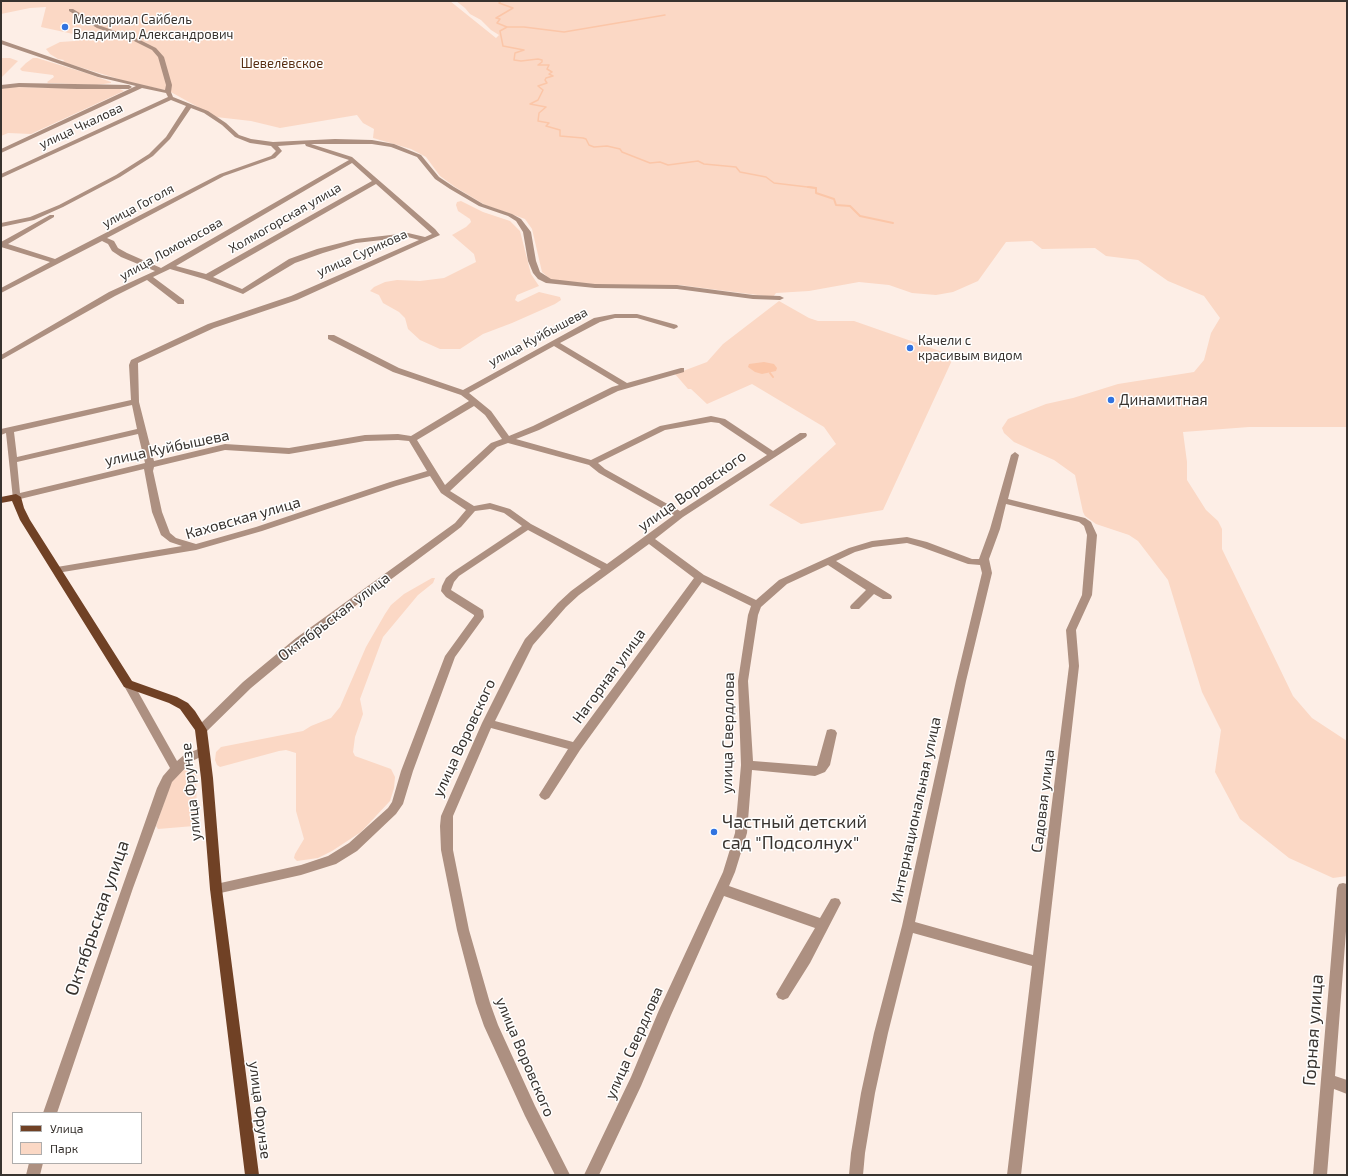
<!DOCTYPE html>
<meta charset="utf-8">
<style>
body{margin:0}
#map{position:relative;width:1348px;height:1176px;overflow:hidden;background:#fdeee6;font-family:"Exo 2",sans-serif}
canvas{display:block}
.frame{position:absolute;inset:0;border:2px solid #38332f;pointer-events:none}
.legend{position:absolute;left:12px;top:1112px;width:130px;height:52px;box-sizing:border-box;background:#fff;border:1px solid #afadac;margin:0;padding:5px 7px;list-style:none;font-size:12px;color:#38332f}
.legend li{display:flex;align-items:center;gap:8px;height:20px}
.legend b{width:20px;border:1px solid #afadac}
</style>
<div id="map">
<canvas width="1348" height="1176"></canvas>
<div class="frame"></div>
<ul class="legend">
<li><b style="height:5px;background:#704125"></b>Улица</li>
<li><b style="height:11px;background:#fbd8c5"></b>Парк</li>
</ul>
</div>
<script>
const ctx = document.querySelector('canvas').getContext('2d');
ctx.lineJoin = 'round';
function paint(path, color) {
  ctx.fillStyle = color;
  ctx.fill(path, 'evenodd');
}
function toPath(rows) {
  const path = new Path2D();
  for (const r of rows) {
    path.moveTo(r[0], r[1]);
    for (let i = 2; i < r.length; i += 2) path.lineTo(r[i], r[i + 1]);
  }
  return path;
}
function strokePath(path, color, width, dash) {
  ctx.strokeStyle = color;
  ctx.lineWidth = width;
  ctx.lineCap = dash ? 'butt' : 'round';
  ctx.setLineDash(dash || []);
  ctx.stroke(path);
}
function drawText(font, color, halo, rows, align = 'center') {
  ctx.font = font + ' "Exo 2",sans-serif';
  ctx.lineWidth = 3;
  ctx.setLineDash([]);
  ctx.textBaseline = 'middle';
  ctx.strokeStyle = halo;
  ctx.fillStyle = color;
  for (const [text, x, y, turn = 0] of rows) {
    ctx.save();
    ctx.translate(x, y);
    ctx.rotate((+turn || 0) * Math.PI / 180);
    ctx.textAlign = isNaN(turn) ? turn : align;
    if (halo) ctx.strokeText(text, 0, 0);
    ctx.fillText(text, 0, 0);
    ctx.restore();
  }
}
const green = toPath([
 [1,1,450,1,496,38,499,35,491,30,481,20,470,14,465,8,456,1,1347,1,1347,427,1249,427,1183,432,1187,462,1187,480,1206,510,1218,521,1222,529,1222,549,1293,696,1312,718,1347,741,1347,876,1333,878,1289,858,1240,819,1215,772,1221,730,1202,692,1168,580,1138,541,1129,535,1096,524,1085,516,1083,512,1075,475,1054,460,1014,442,1004,433,1002,428,1008,419,1046,404,1073,398,1118,384,1194,372,1204,360,1211,333,1220,318,1204,296,1168,281,1138,260,1106,256,1095,248,1042,249,1032,241,1006,242,978,281,953,292,936,295,912,293,889,285,859,282,809,291,776,293,773,297,679,285,611,286,551,280,542,272,532,229,525,219,485,205,455,187,440,176,426,157,411,149,373,138,374,129,363,123,357,115,280,128,251,121,216,117,169,91,125,81,63,62,64,60,58,59,50,54,46,49,60,42,75,41,78,35,41,27,46,7,30,8,1,14],
 [1,58,10,58,18,61,1,78],
 [33,58,37,58,86,73,111,82,111,83,96,85,48,83,47,82,54,77,53,75,22,71,20,69,26,63],
 [14,87,120,89,124,91,31,134,8,133,1,136,1,89],
 [461,201,483,212,510,221,520,231,531,274,539,286,517,295,515,300,518,302,539,292,560,297,561,300,555,304,512,323,483,334,460,349,440,349,420,340,408,329,405,318,399,312,383,303,379,295,370,291,374,287,385,282,397,280,420,281,444,278,476,262,474,254,452,235,466,227,471,222,470,219,458,211,456,205,457,202],
 [779,301,809,318,818,321,854,321,954,356,883,510,801,524,769,505,836,444,824,427,752,384,707,404,691,389,688,389,675,374,707,362,723,344],
 [432,578,435,578,433,583,418,595,383,637,360,699,363,714,355,737,353,752,355,756,391,769,395,777,394,788,390,801,361,832,332,851,318,858,297,861,294,858,295,854,304,839,296,811,296,753,286,750,279,751,220,767,217,765,215,760,216,752,221,747,303,731,311,726,331,718,340,707,366,647,385,614,391,605,404,594],
 [183,770,196,772,197,823,194,826,158,829,156,826,174,774]
]);
const water = toPath([
 [764,362,774,364,777,368,776,371,762,374,755,372,748,367,749,364]
]);
const streamFar1 = toPath([
 [501,1,499,3,513,8,496,18,500,19,497,23,507,27,500,31,503,46,524,50,515,53,514,60,521,61,538,59,542,60,542,62,538,65,549,65,547,69,552,72,549,74,553,76,546,78,545,80,547,83,538,86,543,90,538,100,530,104,546,107,539,113,538,121,549,123,546,126,560,130,560,136,583,138,586,139,589,145,594,147,607,146,620,149,622,152,650,163,660,162,668,165,698,161,704,164,736,167,740,172,766,177,774,183,816,188],
 [507,27,524,27,564,32,665,15]
]);
const stream = toPath([
 [808,187,816,188,816,193,834,199,836,205,850,206,860,216,893,223],
 [770,373,773,377]
]);
const minor = toPath([
 [69,9,73,9,101,26,138,39,156,48,164,57,172,85,171,92,173,97,208,111,226,123,239,135,251,139,273,142,335,139,372,140,394,144,421,155,439,177,454,187,483,204,512,214,521,219,531,232,536,261,540,272,551,279,595,284,677,285,753,295,780,296,784,298,780,300,753,299,677,289,595,288,546,283,538,279,533,273,528,261,523,232,516,221,508,216,479,206,450,189,435,179,417,157,391,147,372,144,311,144,352,157,435,229,440,235,297,300,214,328,138,363,139,402,154,461,225,444,289,448,365,435,398,434,411,436,469,401,461,395,393,372,328,339,328,335,334,335,399,368,463,390,594,318,615,314,637,314,677,325,678,327,674,329,637,318,615,318,600,322,560,343,627,383,681,368,684,368,684,372,618,391,539,430,516,439,591,460,660,426,711,416,725,419,773,451,800,433,806,433,807,435,806,437,683,517,655,539,704,575,756,600,779,580,849,548,872,541,907,537,927,542,972,559,979,559,990,529,1011,455,1015,452,1019,455,1008,499,1085,518,1091,522,1097,535,1092,595,1076,630,1079,666,1021,1175,1007,1175,1032,966,913,933,888,1033,875,1093,865,1153,863,1175,849,1175,851,1153,861,1093,874,1033,902,926,956,681,982,573,980,565,968,564,921,547,907,543,873,547,855,552,836,561,891,595,892,597,891,599,883,599,874,594,859,609,851,609,850,607,851,605,866,590,828,565,787,584,761,607,758,615,748,681,753,761,817,766,827,730,831,729,835,730,837,733,830,765,825,772,815,776,752,770,747,833,735,872,729,886,820,918,831,899,835,898,839,899,841,903,810,963,788,998,783,1000,778,998,776,994,815,928,724,896,671,1015,641,1086,599,1175,584,1175,631,1077,659,1010,723,872,735,833,741,765,738,681,748,615,751,606,702,582,580,750,549,798,545,800,541,798,539,795,568,749,491,728,453,816,453,850,469,930,490,1003,498,1025,535,1106,570,1175,555,1175,525,1116,484,1026,476,1003,457,930,441,850,440,826,441,816,482,723,513,661,525,639,558,603,571,591,601,569,528,530,459,576,454,582,451,590,483,610,484,617,455,657,413,771,403,804,396,814,357,851,336,864,301,875,216,894,212,893,210,889,212,885,216,884,301,865,328,856,349,843,388,808,392,802,401,771,445,656,474,616,474,615,446,597,441,591,442,586,446,578,453,572,522,526,504,513,490,509,475,511,461,527,448,537,304,644,251,688,205,733,201,734,197,733,195,730,197,727,243,682,296,638,455,523,466,510,441,493,430,476,396,486,262,531,196,550,57,573,54,572,52,570,54,568,57,567,182,546,170,542,161,535,152,512,144,469,16,500,13,499,6,433,1,435,1,429,131,400,129,365,131,360,208,324,291,296,419,240,408,237,356,243,323,253,295,263,243,294,204,279,170,269,153,277,184,300,184,304,178,304,147,280,115,296,1,360,1,355,109,292,155,271,121,257,112,251,108,244,102,241,1,293,1,288,50,262,1,247,1,242,50,215,54,215,54,217,8,244,55,259,220,174,271,156,276,151,271,146,250,143,235,137,222,125,204,113,191,108,170,139,153,156,120,177,63,207,34,220,1,227,1,223,30,217,59,205,116,175,149,154,166,137,186,106,171,100,1,178,1,174,168,97,166,93,142,88,1,153,1,149,136,86,98,77,1,44,1,40,102,75,165,90,166,85,158,57,152,50,134,41,97,28,69,11,69,9],
 [305,144,306,146,349,160,161,268,127,253,118,248,114,241,107,238,224,176,275,158,282,151,278,146,305,144],
 [352,163,372,181,206,274,176,266,352,163],
 [376,184,432,234,425,237,408,233,356,239,317,249,289,259,242,289,213,277,376,184],
 [554,346,619,385,612,387,533,426,509,436,491,411,469,393,554,346],
 [132,405,137,429,17,457,14,432,132,405],
 [474,406,485,415,502,439,491,443,445,485,417,440,474,406],
 [711,422,719,423,767,455,680,511,605,469,598,463,665,430,711,422],
 [138,434,145,463,20,493,17,462,138,434],
 [398,440,409,441,427,471,390,482,256,527,196,544,176,538,170,533,162,512,153,471,154,467,225,450,289,454,365,441,398,440],
 [508,443,589,465,599,473,674,515,607,564,531,524,510,509,490,503,474,506,450,491,497,447,508,443],
 [1006,504,1079,522,1084,526,1087,535,1082,595,1066,630,1069,666,1033,955,915,922,966,681,992,573,989,559,1000,529,1006,504],
 [649,544,694,578,573,742,495,721,533,645,566,607,579,595,649,544],
 [19,83,129,85,132,87,129,89,77,89,19,87,1,89,1,85,19,83],
 [128,680,132,681,177,761,184,755,203,747,207,748,209,751,207,754,192,761,172,782,133,888,57,1113,43,1113,157,788,163,776,170,768,123,684,124,681,128,680],
 [1343,883,1347,884,1347,918,1335,1076,1347,1080,1347,1094,1334,1089,1327,1175,1313,1175,1337,888,1339,884,1343,883],
 [29,1163,43,1163,40,1175,26,1175,29,1163]
]);
const major = toPath([
 [16,494,21,497,24,508,30,520,132,681,177,697,188,703,195,711,207,730,213,778,222,889,259,1175,245,1175,210,889,201,778,195,730,180,709,169,703,124,687,20,520,12,501,1,503,1,497,16,494]
]);
const markers = [
 [65,27,4,"#3173e0"],
 [910,348,4,"#3173e0"],
 [1111,400,4,"#3173e0"],
 [714,832,4,"#3173e0"]
];
const farPoinames = [
 ["Мемориал Сайбель",73,20],
 ["Владимир Александрович",73,35],
 ["Качели с",918,341],
 ["красивым видом",918,356]
];
const farParknames = [
 ["Шевелёвское",282,64]
];
const farStreetnames = [
 ["улица Чкалова",81,126,-25],
 ["улица Гоголя",138,206,-28],
 ["Холмогорская улица",285,218,-30],
 ["улица Ломоносова",171,249,-29],
 ["улица Сурикова",362,253,-24],
 ["улица Куйбышева",538,337,-28]
];
const poiNames = [
 ["Динамитная",1119,400]
];
const streetNames = [
 ["улица Куйбышева",167,448,-12],
 ["улица Воровского",692,491,-35],
 ["Каховская улица",243,518,-16],
 ["Октябрьская улица",334,617,-37],
 ["Нагорная улица",609,676,-54],
 ["улица Свердлова",728,733,-89],
 ["улица Воровского",464,738,-65],
 ["улица Фрунзе",191,792,-96],
 ["Садовая улица",1043,801,-83],
 ["Интернациональная улица",916,810,-78],
 ["улица Свердлова",634,1043,-66],
 ["улица Воровского",525,1057,67],
 ["улица Фрунзе",260,1110,83]
];
const nearPoinames = [
 ["Частный детский",722,822],
 ["сад \"Подсолнух\"",722,843]
];
const nearStreetnames = [
 ["Октябрьская улица",97,918,-71],
 ["Горная улица",1313,1030,-86]
];
paint(green, '#fbd8c5');
paint(water, '#fbc6a8');
strokePath(streamFar1, '#fbc6a8', 1.5);
strokePath(stream, '#fbc6a8', 2);
paint(minor, '#ad9081');
paint(major, '#704125');
for (const [x, y, r, color] of markers) {
  const dot = new Path2D();
  dot.arc(x, y, r, 0, 2 * Math.PI);
  ctx.fillStyle = color;
  ctx.fill(dot);
  strokePath(dot, '#fff', 1.5);
}
drawText('13px', '#38332f', '#fff', farPoinames, 'left');
drawText('13px', '#582e13', '#fff', farParknames);
drawText('13px', '#38332f', '#fff', farStreetnames);
drawText('15px', '#38332f', '#fff', poiNames, 'left');
drawText('15px', '#38332f', '#fff', streetNames);
drawText('18px', '#38332f', '#fff', nearPoinames, 'left');
drawText('18px', '#38332f', '#fff', nearStreetnames);
</script>
